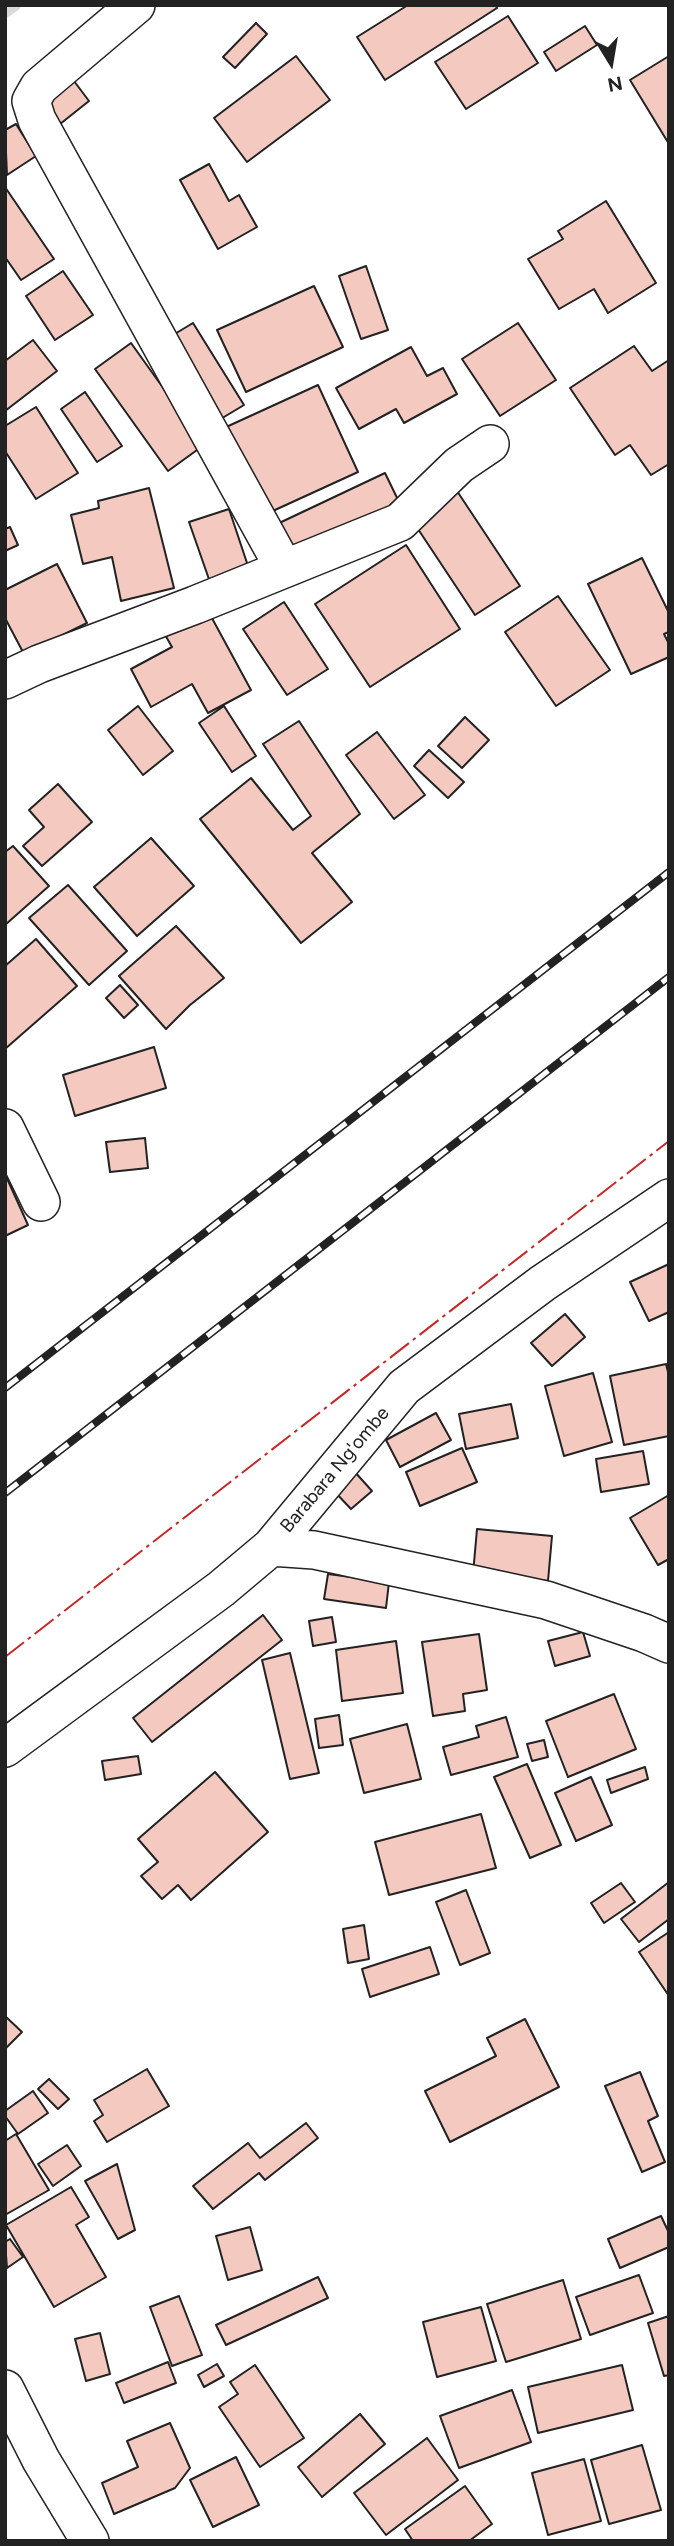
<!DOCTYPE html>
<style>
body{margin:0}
#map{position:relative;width:674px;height:2546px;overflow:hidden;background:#fff;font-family:Figtree,sans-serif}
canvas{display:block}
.frame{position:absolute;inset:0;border:7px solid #222;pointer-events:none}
.north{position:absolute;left:576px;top:28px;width:70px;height:70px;-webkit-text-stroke:5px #fff;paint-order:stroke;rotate:169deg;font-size:19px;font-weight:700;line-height:28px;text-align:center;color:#222}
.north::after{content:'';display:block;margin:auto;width:24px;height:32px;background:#222;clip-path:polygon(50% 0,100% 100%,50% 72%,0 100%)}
</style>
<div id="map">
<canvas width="674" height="2546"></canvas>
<div class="frame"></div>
<div class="north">N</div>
</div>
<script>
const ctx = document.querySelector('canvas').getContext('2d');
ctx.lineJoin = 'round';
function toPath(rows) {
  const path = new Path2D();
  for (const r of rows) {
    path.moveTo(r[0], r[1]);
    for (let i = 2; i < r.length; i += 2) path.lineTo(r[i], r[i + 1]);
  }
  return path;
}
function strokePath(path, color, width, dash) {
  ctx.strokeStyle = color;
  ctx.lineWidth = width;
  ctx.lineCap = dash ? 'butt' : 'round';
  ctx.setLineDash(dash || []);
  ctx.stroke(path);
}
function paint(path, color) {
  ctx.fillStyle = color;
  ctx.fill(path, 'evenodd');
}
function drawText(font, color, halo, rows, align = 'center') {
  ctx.font = font + ' Figtree,sans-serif';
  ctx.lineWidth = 5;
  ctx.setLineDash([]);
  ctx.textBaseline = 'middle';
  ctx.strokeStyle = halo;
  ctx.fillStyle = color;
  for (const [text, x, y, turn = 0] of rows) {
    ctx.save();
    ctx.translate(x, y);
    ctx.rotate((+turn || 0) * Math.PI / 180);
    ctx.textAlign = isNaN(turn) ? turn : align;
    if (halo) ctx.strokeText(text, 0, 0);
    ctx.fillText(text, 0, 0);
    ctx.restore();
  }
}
const stream = toPath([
 [5,12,15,5]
]);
const building = toPath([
 [408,5,495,5,497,8,385,80,357,37,408,5],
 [508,16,538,63,466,109,435,62,508,16],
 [256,23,267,34,235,68,223,57,256,23],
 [585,26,597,45,556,71,544,52,585,26],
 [296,56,330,100,247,162,214,118,296,56],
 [669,56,669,144,630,80,669,56],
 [68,73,89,101,55,128,33,100,68,73],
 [16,124,36,156,7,175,5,130,16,124],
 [209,164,229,201,239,195,257,227,218,249,180,180,209,164],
 [5,187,54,259,21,280,5,257,5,187],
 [606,201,656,283,608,313,594,289,559,309,528,259,563,239,558,231,606,201],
 [366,266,388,330,361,339,339,276,366,266],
 [63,271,93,315,55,340,26,296,63,271],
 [314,286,343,347,246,392,217,330,314,286],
 [193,323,244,405,214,423,163,341,193,323],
 [518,323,556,380,500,416,462,359,518,323],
 [33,340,57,371,5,411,5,361,33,340],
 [131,343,204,445,168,471,95,369,131,343],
 [634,346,652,371,669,360,669,464,651,475,630,445,615,455,570,388,634,346],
 [411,347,427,376,443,368,457,394,404,423,396,409,359,429,336,388,411,347],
 [318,385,358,472,264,515,224,428,318,385],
 [85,392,122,446,97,462,61,409,85,392],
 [36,407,78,473,36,499,5,451,5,426,36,407],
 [385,473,401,506,289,557,275,525,385,473],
 [149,488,174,588,121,601,112,557,83,564,71,515,99,508,98,501,149,488],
 [457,491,520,586,475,615,412,520,457,491],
 [229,509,250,572,211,585,189,522,229,509],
 [10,527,18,545,5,551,5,529,10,527],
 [406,545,460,629,370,687,315,604,406,545],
 [642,558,669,613,669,632,664,634,669,644,669,657,631,674,588,584,642,558],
 [57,564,87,623,24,654,5,618,5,590,57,564],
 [558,596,610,670,556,706,505,632,558,596],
 [284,602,328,669,287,695,243,629,284,602],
 [207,609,251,690,208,713,192,684,151,707,131,669,172,647,164,633,207,609],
 [138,706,173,751,143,775,108,730,138,706],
 [224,706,256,756,232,772,199,723,224,706],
 [465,717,489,740,462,768,438,746,465,717],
 [299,721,360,814,312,853,352,902,301,943,200,819,251,778,293,830,311,816,263,744,299,721],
 [377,732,425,795,394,819,346,755,377,732],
 [429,750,464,782,448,798,414,766,429,750],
 [58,784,92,822,42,866,23,846,44,827,29,810,58,784],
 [151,838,194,886,137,936,94,887,151,838],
 [13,846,49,886,5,925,5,852,13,846],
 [68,885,127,951,89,985,29,918,68,885],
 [176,926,224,978,190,1005,166,1029,119,976,176,926],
 [36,939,77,986,5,1049,5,966,36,939],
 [120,985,138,1005,124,1018,106,998,120,985],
 [154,1047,166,1088,75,1116,63,1075,154,1047],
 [145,1138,148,1168,110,1172,106,1142,145,1138],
 [5,1174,28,1225,5,1236,5,1174],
 [669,1264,669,1312,649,1321,630,1282,669,1264],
 [565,1314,585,1337,552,1366,531,1343,565,1314],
 [666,1364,669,1376,669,1436,624,1445,610,1376,666,1364],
 [593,1373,612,1442,564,1456,545,1386,593,1373],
 [511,1404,518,1438,466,1449,459,1414,511,1404],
 [436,1413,451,1440,400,1467,386,1440,436,1413],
 [462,1448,477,1482,420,1506,406,1472,462,1448],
 [643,1451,649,1484,601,1492,596,1459,643,1451],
 [354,1471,372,1491,351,1509,334,1491,354,1471],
 [669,1495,669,1559,658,1565,630,1518,669,1495],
 [477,1529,552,1536,548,1581,473,1574,477,1529],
 [328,1574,389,1582,386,1608,324,1599,328,1574],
 [263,1615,282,1640,152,1742,133,1718,263,1615],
 [332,1617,336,1642,313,1646,309,1621,332,1617],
 [583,1632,590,1656,555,1666,548,1641,583,1632],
 [479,1634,487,1690,463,1694,465,1711,433,1716,422,1642,479,1634],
 [396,1641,403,1693,342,1701,336,1650,396,1641],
 [290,1653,319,1773,290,1779,262,1660,290,1653],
 [614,1694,636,1749,568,1777,546,1721,614,1694],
 [339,1715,343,1745,319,1748,315,1719,339,1715],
 [506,1717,518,1757,451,1775,443,1747,479,1737,476,1726,506,1717],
 [407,1724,421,1779,364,1793,350,1739,407,1724],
 [544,1740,548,1757,532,1761,527,1744,544,1740],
 [138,1756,141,1774,105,1780,102,1761,138,1756],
 [527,1764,561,1845,530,1858,494,1777,527,1764],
 [645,1767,648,1779,611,1793,607,1780,645,1767],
 [215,1772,268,1832,191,1900,178,1885,162,1899,141,1876,158,1862,138,1839,215,1772],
 [591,1777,612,1825,576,1841,555,1793,591,1777],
 [481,1814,496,1868,389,1895,375,1842,481,1814],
 [669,1882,669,1919,639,1942,621,1919,669,1882],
 [621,1883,635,1902,604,1923,591,1903,621,1883],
 [466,1890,490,1953,460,1965,436,1902,466,1890],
 [364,1925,369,1959,348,1963,343,1929,364,1925],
 [669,1932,669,1996,639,1952,669,1932],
 [430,1947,439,1974,370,1997,362,1969,430,1947],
 [5,2016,22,2032,5,2049,5,2016],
 [525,2019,559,2087,450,2142,425,2091,496,2056,487,2038,525,2019],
 [147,2069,169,2106,107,2142,94,2121,103,2115,94,2100,147,2069],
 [640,2072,658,2116,648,2121,665,2162,642,2172,605,2086,640,2072],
 [49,2079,69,2099,58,2109,38,2089,49,2079],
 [33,2091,48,2113,18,2134,5,2116,5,2111,33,2091],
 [306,2123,318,2138,265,2180,259,2173,213,2209,193,2186,248,2143,260,2158,306,2123],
 [16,2134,49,2190,5,2215,5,2141,16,2134],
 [67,2145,81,2166,53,2186,38,2164,67,2145],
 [117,2164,135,2230,118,2239,85,2181,117,2164],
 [71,2187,89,2217,76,2225,106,2277,54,2307,6,2225,71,2187],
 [661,2216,669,2233,669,2247,620,2268,608,2239,661,2216],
 [250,2227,262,2270,228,2280,216,2236,250,2227],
 [10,2239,23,2257,7,2268,5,2242,10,2239],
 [639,2275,653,2313,590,2335,576,2297,639,2275],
 [318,2277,328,2298,226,2345,216,2325,318,2277],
 [563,2280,581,2339,506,2362,487,2304,563,2280],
 [179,2296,202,2355,172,2366,150,2307,179,2296],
 [481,2307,496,2361,437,2377,423,2322,481,2307],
 [669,2316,669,2375,664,2376,648,2323,669,2316],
 [100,2333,110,2374,86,2381,75,2339,100,2333],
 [168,2362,176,2383,124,2403,116,2383,168,2362],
 [217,2364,224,2376,204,2387,198,2375,217,2364],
 [255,2365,304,2438,260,2467,219,2407,238,2394,230,2382,255,2365],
 [622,2365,633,2410,538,2433,528,2387,622,2365],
 [512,2390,531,2442,459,2468,440,2416,512,2390],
 [360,2414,385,2444,322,2497,298,2467,360,2414],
 [170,2423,190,2468,175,2488,114,2514,102,2483,138,2467,127,2441,170,2423],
 [427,2438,458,2480,386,2535,354,2493,427,2438],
 [642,2445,661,2510,609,2524,591,2460,642,2445],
 [236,2457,259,2505,213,2527,190,2480,236,2457],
 [584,2459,601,2521,548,2535,532,2473,584,2459],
 [465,2486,492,2524,469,2541,413,2541,405,2529,465,2486]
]);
const street = toPath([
 [136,5,39,87,31,101,37,120,284,568],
 [5,680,39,664,195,605,400,522,459,465,490,444],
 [5,1128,41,1202],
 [271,1547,314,1550,546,1600,644,1633,669,1644],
 [5,1748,221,1589,271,1547,404,1387,543,1283,669,1198],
 [5,2389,41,2460,90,2541]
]);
const rail = toPath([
 [5,1388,669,872],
 [5,1493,669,977]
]);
const power = toPath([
 [5,1657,669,1141]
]);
const streetNames = [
 ["Barabara Ng'ombe",335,1470,-50]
];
strokePath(stream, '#d9d9d9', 12);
paint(building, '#f3c9c0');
strokePath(building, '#222', 2);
strokePath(street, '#222', 40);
strokePath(street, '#fff', 37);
strokePath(rail, '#222', 8);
strokePath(rail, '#fff', 5, [16]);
strokePath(power, '#c62828', 2, [24, 5, 3.5, 5]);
drawText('19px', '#222', '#fff', streetNames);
</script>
